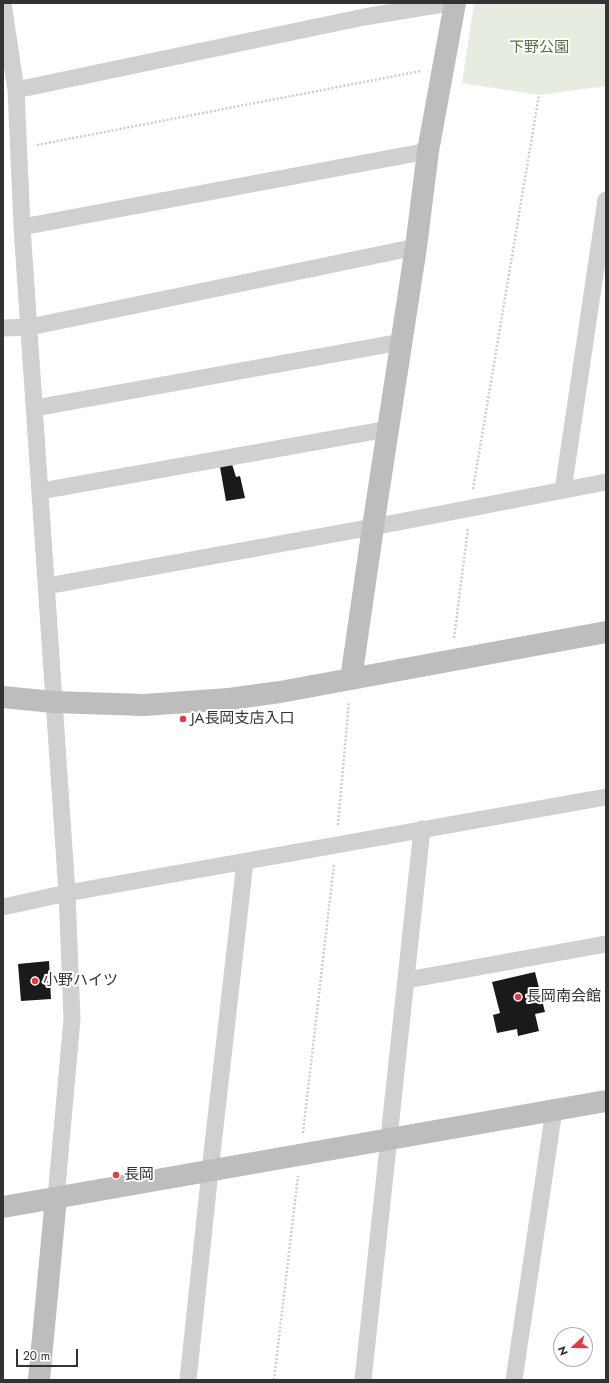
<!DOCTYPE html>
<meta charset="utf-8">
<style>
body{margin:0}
#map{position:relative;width:609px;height:1383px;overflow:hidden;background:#fff;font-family:Jost,sans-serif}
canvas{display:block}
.frame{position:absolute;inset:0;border:4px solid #333;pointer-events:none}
.north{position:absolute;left:553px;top:1327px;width:40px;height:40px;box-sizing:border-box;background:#fff;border:1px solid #adadad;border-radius:50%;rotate:249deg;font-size:11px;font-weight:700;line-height:16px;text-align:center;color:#333}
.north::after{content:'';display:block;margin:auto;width:14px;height:18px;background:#e63946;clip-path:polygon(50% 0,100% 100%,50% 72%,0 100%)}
.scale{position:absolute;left:16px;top:1349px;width:62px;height:18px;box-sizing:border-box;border:2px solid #333;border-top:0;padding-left:5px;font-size:12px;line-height:14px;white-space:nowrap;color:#333;-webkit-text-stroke:3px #fff;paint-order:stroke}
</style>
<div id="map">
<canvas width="609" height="1383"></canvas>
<div class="frame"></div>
<div class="north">N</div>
<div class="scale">20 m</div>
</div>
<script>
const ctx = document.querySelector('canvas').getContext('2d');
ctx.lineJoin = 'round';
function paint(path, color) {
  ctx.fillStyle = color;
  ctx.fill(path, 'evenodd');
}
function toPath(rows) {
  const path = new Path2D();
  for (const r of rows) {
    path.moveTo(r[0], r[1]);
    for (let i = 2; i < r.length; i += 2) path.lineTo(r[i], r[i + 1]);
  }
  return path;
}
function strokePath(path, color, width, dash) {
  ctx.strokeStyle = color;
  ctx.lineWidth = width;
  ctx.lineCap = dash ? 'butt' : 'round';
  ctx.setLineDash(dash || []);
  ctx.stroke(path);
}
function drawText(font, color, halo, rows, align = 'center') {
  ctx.font = font + ' Jost,"Noto Sans JP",sans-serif';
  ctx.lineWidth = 4;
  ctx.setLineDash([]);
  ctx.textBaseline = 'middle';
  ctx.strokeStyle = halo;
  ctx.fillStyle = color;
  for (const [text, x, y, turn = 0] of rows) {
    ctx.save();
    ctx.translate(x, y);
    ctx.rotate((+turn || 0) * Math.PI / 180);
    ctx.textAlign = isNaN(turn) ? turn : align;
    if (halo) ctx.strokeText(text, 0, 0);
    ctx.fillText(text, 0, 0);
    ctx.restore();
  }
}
const green = toPath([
 [474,3,606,3,606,86,539,95,462,83]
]);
const building = toPath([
 [232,464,236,477,240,476,245,498,226,501,220,467],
 [49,961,51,999,21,1001,18,964],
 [535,972,545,1012,535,1014,539,1031,518,1036,517,1029,497,1033,493,1015,500,1013,492,982]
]);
const path = toPath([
 [37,145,421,71],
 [473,489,539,95],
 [454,638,468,528],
 [338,825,349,701],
 [303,1133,334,864],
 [274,1380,298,1176]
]);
const street = toPath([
 [3,3,16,90,22,227,67,893,72,1019,56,1198],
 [16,90,364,17,449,3],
 [22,227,428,151],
 [3,328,30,327,416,247],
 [35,408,401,342],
 [563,490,606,200],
 [41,491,388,429],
 [47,586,373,527,606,482],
 [3,907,67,893,606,797],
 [407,980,606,944],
 [188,1380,210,1171,245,862],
 [363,1380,422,829],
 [514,1380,554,1110]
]);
const secondary = toPath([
 [351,679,373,527,416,247,428,151,455,3],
 [3,697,53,702,144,705,229,699,280,692,606,632],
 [3,1207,606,1101],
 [39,1380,56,1198]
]);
const markers = [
 [183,719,4,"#e63946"],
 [35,981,4,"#e63946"],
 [518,997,4,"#e63946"],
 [116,1175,4,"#e63946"]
];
const parkNames = [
 ["下野公園",539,48]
];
const poiNames = [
 ["JA長岡支店入口",191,719],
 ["小野ハイツ",43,981],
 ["長岡南会館",526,997],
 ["長岡",124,1175]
];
paint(green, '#e6ecdf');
paint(building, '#1a1a1a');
strokePath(path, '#cdcdcd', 2.5, [2, 2]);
strokePath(street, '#d0d0d0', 17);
strokePath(secondary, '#bdbdbd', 22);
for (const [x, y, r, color] of markers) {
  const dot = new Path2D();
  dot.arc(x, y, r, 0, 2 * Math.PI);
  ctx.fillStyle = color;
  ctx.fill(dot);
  strokePath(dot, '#fff', 1.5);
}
drawText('15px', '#56703f', '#fff', parkNames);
drawText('15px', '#333', '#fff', poiNames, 'left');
</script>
